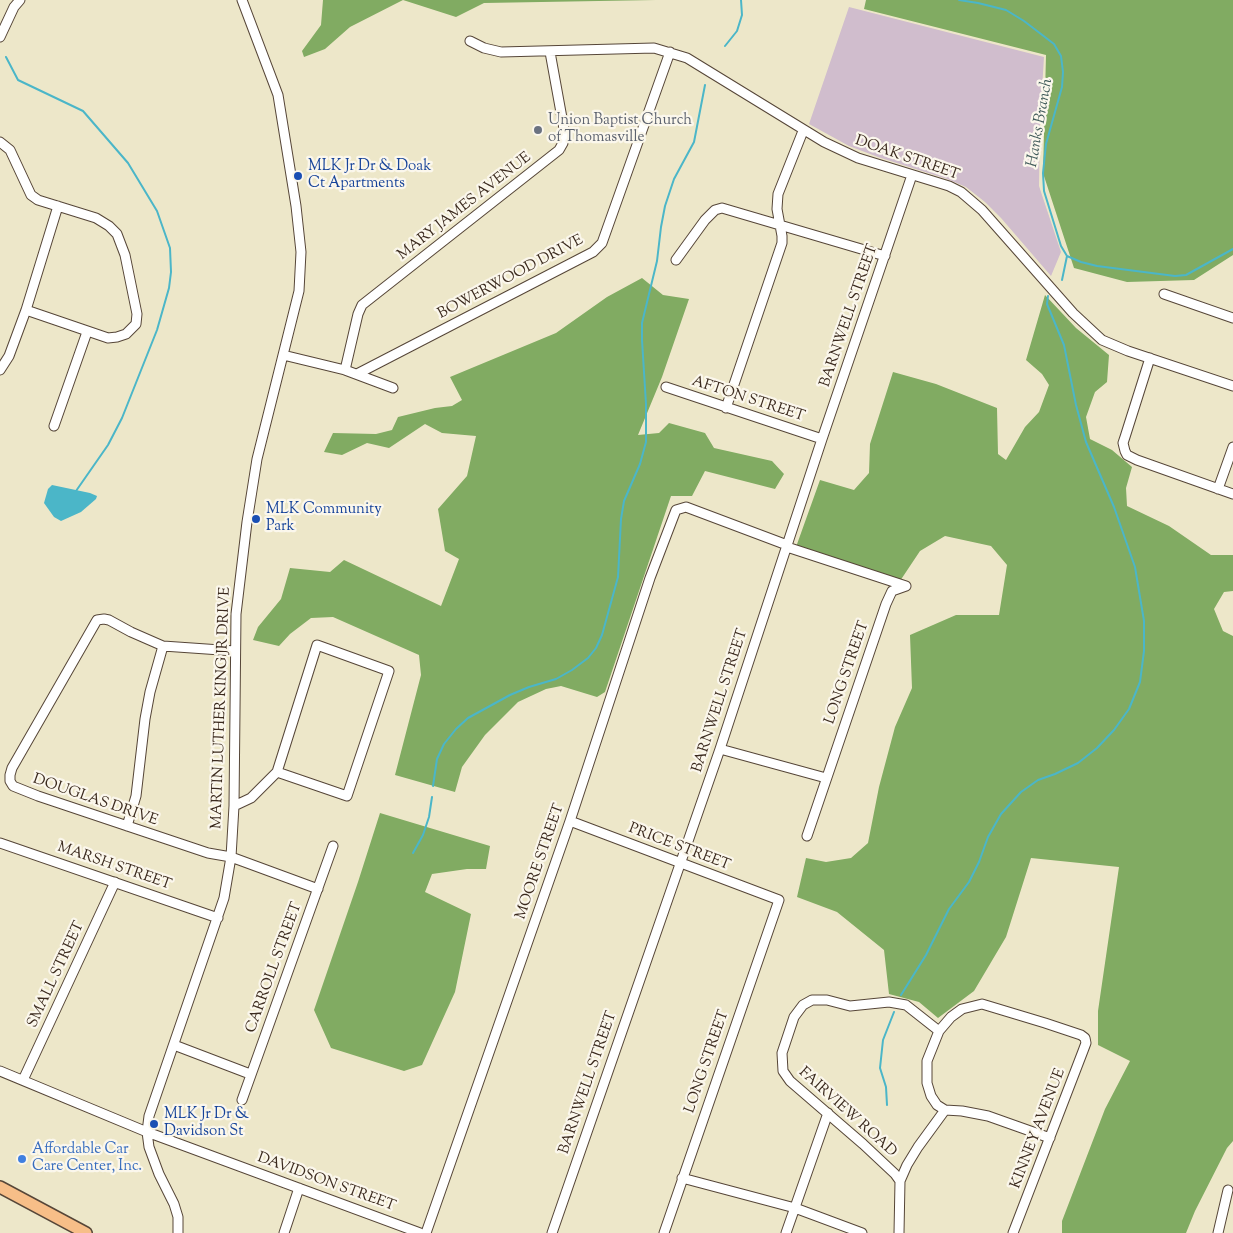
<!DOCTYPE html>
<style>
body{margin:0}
canvas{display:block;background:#ede7c9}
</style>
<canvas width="1233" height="1233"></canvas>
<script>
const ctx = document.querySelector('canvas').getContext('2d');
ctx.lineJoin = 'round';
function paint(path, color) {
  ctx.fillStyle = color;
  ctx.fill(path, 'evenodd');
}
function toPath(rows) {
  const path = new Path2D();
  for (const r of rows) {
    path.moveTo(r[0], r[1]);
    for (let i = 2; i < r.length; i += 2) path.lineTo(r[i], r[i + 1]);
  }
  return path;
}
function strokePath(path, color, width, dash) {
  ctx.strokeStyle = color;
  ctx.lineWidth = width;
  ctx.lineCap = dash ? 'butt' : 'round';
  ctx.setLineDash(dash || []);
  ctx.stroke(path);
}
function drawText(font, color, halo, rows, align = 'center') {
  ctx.font = font + ' "Sorts Mill Goudy",serif';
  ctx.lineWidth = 4.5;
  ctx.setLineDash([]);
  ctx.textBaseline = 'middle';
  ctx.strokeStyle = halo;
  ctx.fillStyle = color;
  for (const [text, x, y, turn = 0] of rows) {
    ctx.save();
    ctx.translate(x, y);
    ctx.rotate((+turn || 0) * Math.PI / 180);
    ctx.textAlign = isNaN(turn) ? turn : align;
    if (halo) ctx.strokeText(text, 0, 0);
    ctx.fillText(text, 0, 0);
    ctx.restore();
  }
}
const industrial = toPath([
 [849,7,1044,57,1040,122,1039,186,1061,252,1051,276,1001,218,985,202,966,187,947,179,878,157,849,146,809,124]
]);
const forest = toPath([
 [323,0,656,0,484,3,456,17,403,0,350,27,325,49,304,57,302,51,321,25],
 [866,0,1233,0,1233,255,1194,280,1127,282,1074,268,1043,173,1046,55,864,9],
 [642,278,663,295,689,299,662,377,638,435,659,433,669,423,705,433,714,448,772,461,784,474,775,489,705,471,692,496,671,496,605,692,597,697,561,686,546,689,518,702,485,735,462,767,455,792,395,775,421,675,419,655,333,617,311,618,290,634,279,646,253,640,258,627,281,599,290,568,330,572,344,560,441,606,459,559,445,551,438,509,467,476,476,436,442,433,425,424,389,448,367,443,342,455,324,452,333,433,376,434,392,430,398,417,435,408,452,406,462,400,450,377,556,333,607,297],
 [1045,295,1076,328,1109,355,1107,382,1095,392,1086,417,1090,439,1112,450,1132,467,1126,488,1127,506,1169,526,1211,555,1233,555,1233,591,1224,592,1214,609,1223,631,1233,636,1233,1141,1227,1148,1195,1211,1186,1233,1062,1233,1062,1221,1105,1109,1130,1061,1098,1045,1098,1011,1119,867,1031,858,1006,937,974,991,938,1018,919,1002,889,994,884,950,837,912,797,897,806,858,826,862,851,858,868,843,879,787,895,727,912,688,910,635,956,615,999,615,1007,565,991,546,945,536,920,551,900,581,796,547,820,480,854,490,869,473,870,444,893,372,936,384,997,408,998,454,1006,460,1025,427,1039,412,1049,385,1042,374,1026,360],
 [380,813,490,846,486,869,467,869,432,874,425,892,471,914,455,992,422,1065,404,1071,331,1048,314,1010,358,882]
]);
const water = toPath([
 [52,485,90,493,97,496,96,499,81,512,61,521,54,517,44,503,48,489]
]);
const stream = toPath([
 [959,0,978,3,1006,10,1024,21,1054,44,1061,56,1063,72,1062,87,1046,144,1043,173,1044,191,1061,246,1067,256,1081,262,1097,266,1175,276,1186,275,1233,249],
 [725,46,737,31,742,15,741,0],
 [6,57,18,80,83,111,128,163,157,211,170,248,171,272,169,288,157,330,122,418,108,445,76,491],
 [1062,280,1067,256],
 [433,786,437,759,444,744,456,729,468,718,510,695,529,687,556,679,572,670,588,658,596,648,602,635,618,577,621,519,624,501,640,464,646,442,646,404,642,340,642,323,657,261,661,227,665,206,674,179,694,142,705,85],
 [413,853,423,835,429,817,432,797],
 [901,995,926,955,949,909,969,882,979,862,988,837,1001,814,1021,792,1038,780,1055,774,1078,763,1097,748,1114,730,1129,709,1140,682,1144,651,1144,621,1135,567,1114,507,1086,442,1076,405,1064,345,1047,304,1048,296],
 [887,1105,886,1087,880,1068,883,1040,894,1012]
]);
const minor = toPath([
 [0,37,14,7,20,0],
 [470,41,484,48,501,52,654,48,687,58,824,142,858,158,949,186,961,192,982,210,1073,313,1102,340,1128,351,1233,386],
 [0,142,10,150,31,195,38,200,96,218,109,226,117,234,125,255,137,314,136,324,126,334,117,337,108,338,26,310],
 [676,260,705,220,715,210,722,208,885,256],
 [1164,294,1233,318],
 [283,355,345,370,393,388],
 [1150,358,1125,437,1123,443,1125,451,1127,455,1137,460,1233,494],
 [0,370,9,356,26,310,58,206],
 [345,370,358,314,362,305,559,150,563,143,564,129,550,52],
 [357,374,593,252,602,243,670,52],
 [666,387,822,439],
 [726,408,782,243,782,236,777,209,778,194,803,131],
 [54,426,87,332],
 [1218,489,1233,447],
 [235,651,163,646,131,632,109,620,104,619,97,620,12,768,10,775,10,781,13,786,38,796,208,853,231,857,318,889],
 [720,749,826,778],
 [234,806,251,798,277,772,317,645,389,671,347,796,277,772],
 [570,821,779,900,664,1233],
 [127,826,136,796,145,719,150,692,163,646],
 [807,836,886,604,892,591,906,586],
 [0,843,218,918],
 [174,1045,250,1074],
 [0,1071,147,1132,420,1233],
 [23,1080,115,882],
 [242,1100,333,846],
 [682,1178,795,1208,862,1233],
 [900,1181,895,1174,863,1144,790,1081,783,1071,782,1053,794,1017,803,1005,812,1000,827,1000,850,1006,889,1002,906,1005,939,1031],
 [178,1233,178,1217,174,1204,159,1174,149,1147,147,1132,149,1116,224,898,231,857,234,806,236,614,247,522,257,459,299,291,301,252,296,206,278,95,242,0],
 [284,1233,299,1188],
 [426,1233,570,821,650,578,676,510,686,507,787,545,790,548,906,586],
 [552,1233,720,749,822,439,912,175],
 [786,1233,828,1113],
 [899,1233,900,1181,907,1165,918,1147,945,1110],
 [1013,1233,1083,1051,1086,1043,1085,1038,1081,1035,1045,1023,982,1004,962,1009,951,1017,939,1031,927,1061,927,1083,931,1096,937,1105,945,1110,962,1111,988,1116,1050,1138],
 [1218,1233,1228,1190]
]);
const major = toPath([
 [0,1187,86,1233]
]);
const markers = [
 [538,130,5,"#6b7280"],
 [298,176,5,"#1a4fb4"],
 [256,519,5,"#1a4fb4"],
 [154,1124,5,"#1a4fb4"],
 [22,1159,5,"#3f7fe0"]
];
const worshipNames = [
 ["Union Baptist Church",548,121],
 ["of Thomasville",548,138]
];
const streetNames = [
 ["DOAK STREET",907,159,19],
 ["MARY JAMES AVENUE",465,207,-38],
 ["BOWERWOOD DRIVE",511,278,-28],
 ["BARNWELL STREET",850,316,-71],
 ["AFTON STREET",748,400,18],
 ["LONG STREET",848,673,-71],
 ["BARNWELL STREET",721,701,-72],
 ["MARTIN LUTHER KING JR DRIVE",222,708,-88],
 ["DOUGLAS DRIVE",95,801,19],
 ["PRICE STREET",679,848,21],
 ["MOORE STREET",541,862,-71],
 ["MARSH STREET",114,867,19],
 ["CARROLL STREET",275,968,-70],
 ["SMALL STREET",57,975,-65],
 ["LONG STREET",708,1062,-71],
 ["BARNWELL STREET",589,1083,-71],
 ["FAIRVIEW ROAD",847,1113,42],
 ["KINNEY AVENUE",1039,1129,-69],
 ["DAVIDSON STREET",326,1183,20]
];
const transitNames = [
 ["MLK Jr Dr & Doak",308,167],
 ["Ct Apartments",308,184],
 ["MLK Community",266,510],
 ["Park",266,527],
 ["MLK Jr Dr &",164,1115],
 ["Davidson St",164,1132]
];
const shopNames = [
 ["Affordable Car",32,1150],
 ["Care Center, Inc.",32,1167]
];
const waterNames = [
 ["Hanks Branch",1041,123,-80]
];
paint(industrial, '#d0bdcd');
paint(forest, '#81ab62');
paint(water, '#4bb6c8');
strokePath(stream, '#4bb6c8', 2);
strokePath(minor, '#564638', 11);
strokePath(major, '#564638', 14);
strokePath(minor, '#fff', 9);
strokePath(major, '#f7be88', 11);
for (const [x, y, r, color] of markers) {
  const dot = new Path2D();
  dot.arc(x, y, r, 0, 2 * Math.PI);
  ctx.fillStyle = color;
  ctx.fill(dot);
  strokePath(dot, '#fbf7ec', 2);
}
drawText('15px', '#5b616d', '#fbf7ec', worshipNames, 'left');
drawText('15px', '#3b2a1e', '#fbf7ec', streetNames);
drawText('15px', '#164399', '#fbf7ec', transitNames, 'left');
drawText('15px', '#366cbe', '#fbf7ec', shopNames, 'left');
drawText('italic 16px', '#415b5a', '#fbf7ec', waterNames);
</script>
